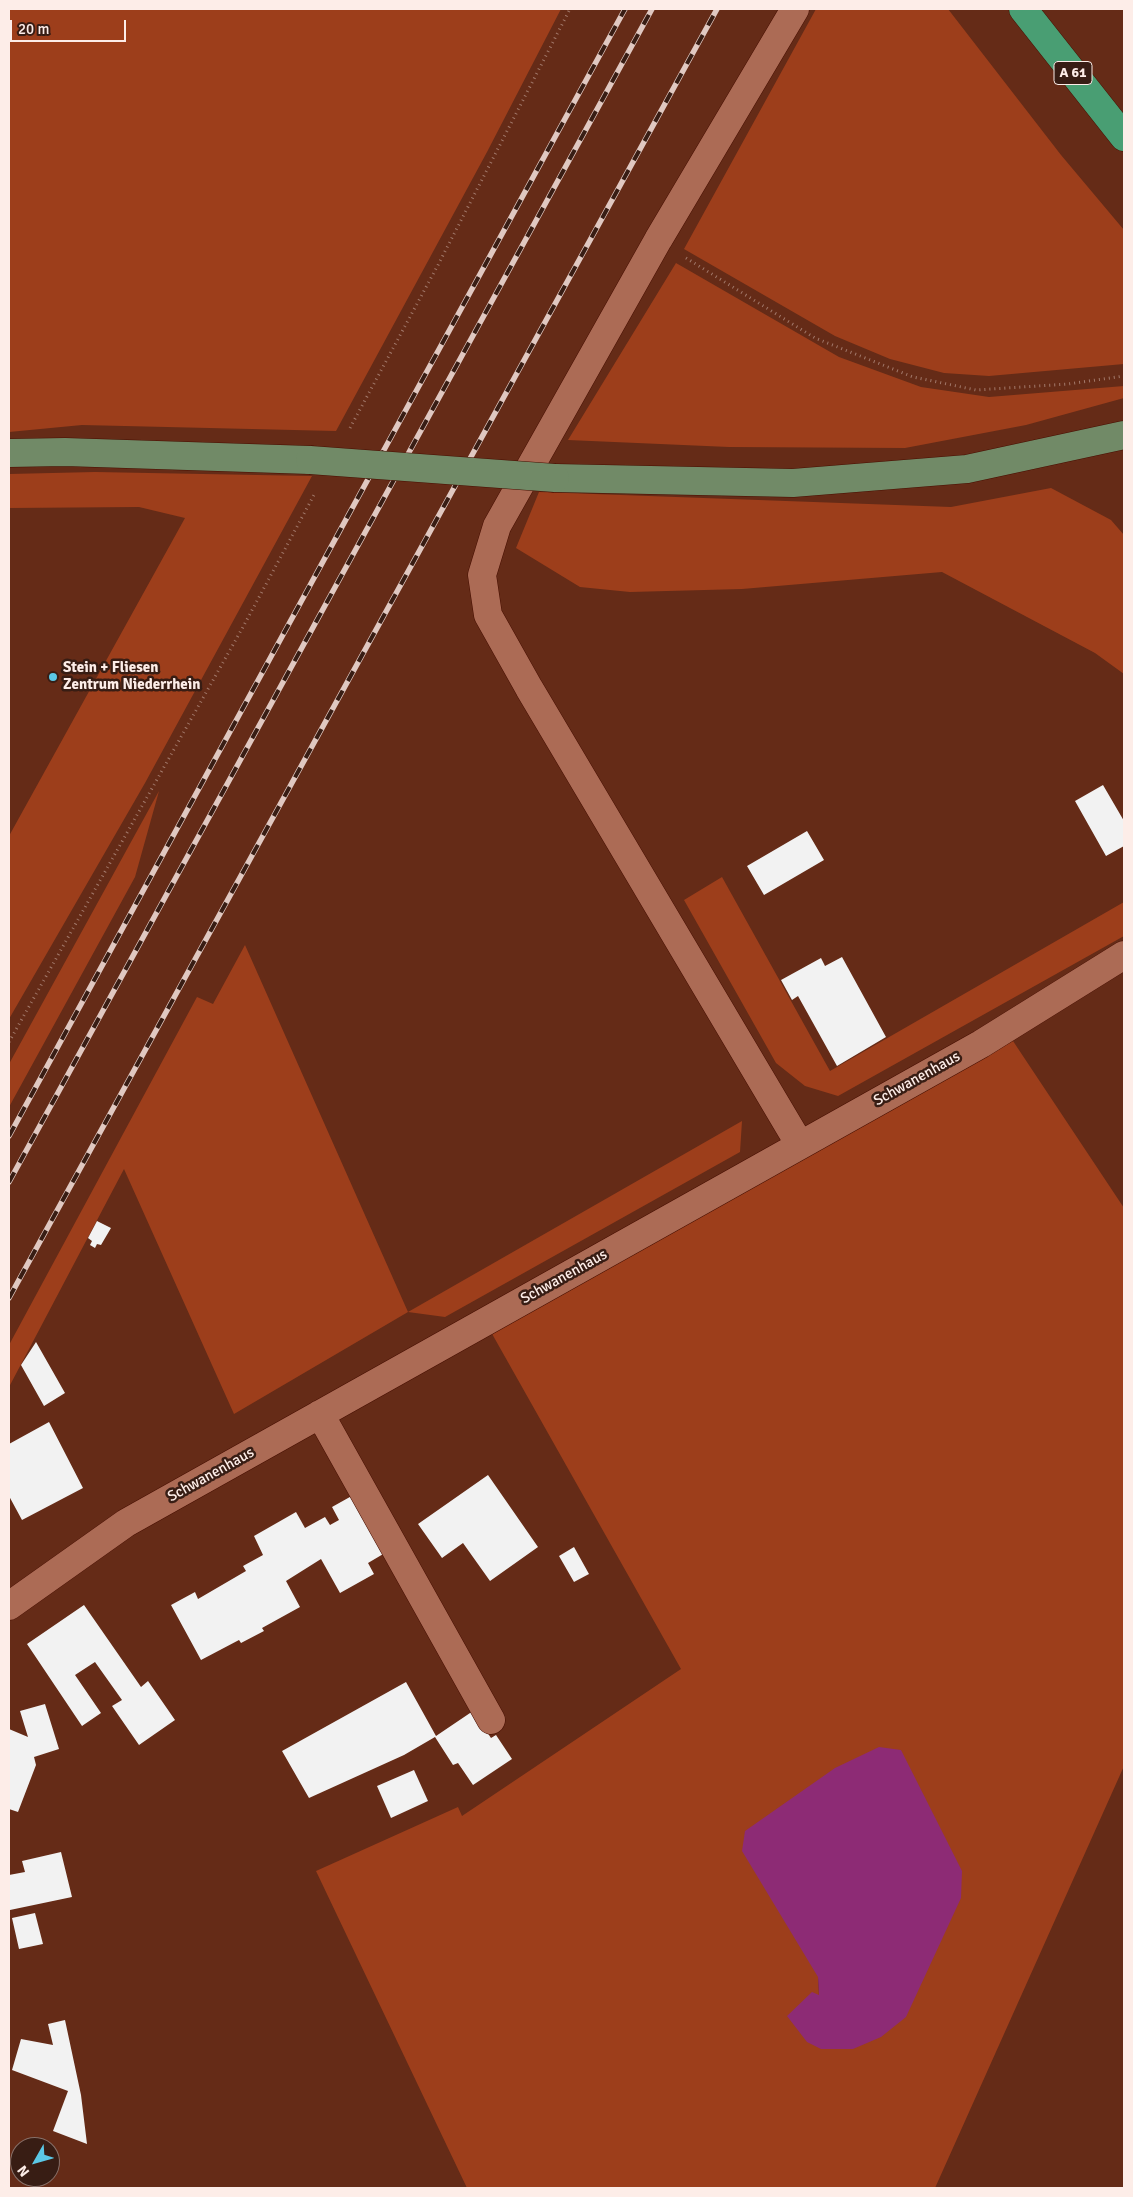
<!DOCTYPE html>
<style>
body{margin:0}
#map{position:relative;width:1133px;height:2197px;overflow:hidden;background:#652b17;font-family:Signika,sans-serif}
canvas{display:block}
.frame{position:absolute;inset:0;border:10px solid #fdede8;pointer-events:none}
.north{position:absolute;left:10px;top:2137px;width:50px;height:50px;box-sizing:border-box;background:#381d14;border:1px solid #877069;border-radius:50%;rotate:232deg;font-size:14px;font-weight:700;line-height:20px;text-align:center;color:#fdede8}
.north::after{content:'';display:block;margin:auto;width:18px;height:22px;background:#5bc8e6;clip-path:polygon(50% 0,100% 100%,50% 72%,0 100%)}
.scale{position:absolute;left:10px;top:20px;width:116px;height:22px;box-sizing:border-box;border:2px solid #fdede8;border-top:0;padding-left:6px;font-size:15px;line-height:18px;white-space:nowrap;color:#fdede8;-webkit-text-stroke:4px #381d14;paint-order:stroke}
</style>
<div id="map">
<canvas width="1133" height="2197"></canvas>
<div class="frame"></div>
<div class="north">N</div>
<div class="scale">20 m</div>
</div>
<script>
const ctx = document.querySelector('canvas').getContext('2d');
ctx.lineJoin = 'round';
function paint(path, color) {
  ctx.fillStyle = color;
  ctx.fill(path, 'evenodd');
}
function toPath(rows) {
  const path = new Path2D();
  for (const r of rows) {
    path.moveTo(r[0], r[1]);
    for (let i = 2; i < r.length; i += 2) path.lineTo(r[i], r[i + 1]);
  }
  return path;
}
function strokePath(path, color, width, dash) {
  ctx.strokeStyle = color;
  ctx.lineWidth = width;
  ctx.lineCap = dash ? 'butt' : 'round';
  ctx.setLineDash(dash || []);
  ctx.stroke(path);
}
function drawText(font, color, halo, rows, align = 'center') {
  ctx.font = font + ' Signika,sans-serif';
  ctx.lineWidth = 5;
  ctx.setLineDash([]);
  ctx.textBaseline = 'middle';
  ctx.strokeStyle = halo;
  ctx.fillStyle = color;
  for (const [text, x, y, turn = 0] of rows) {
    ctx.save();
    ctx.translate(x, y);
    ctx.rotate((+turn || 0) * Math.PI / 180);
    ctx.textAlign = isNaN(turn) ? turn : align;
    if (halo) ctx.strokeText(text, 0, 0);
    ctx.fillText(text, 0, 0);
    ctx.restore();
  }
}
const green = toPath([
 [9,9,561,9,487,152,336,431,82,425,9,432],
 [816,9,948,9,1061,155,1124,230,1124,364,989,376,944,373,890,359,835,336,684,249],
 [676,263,839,357,921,387,989,397,1124,386,1124,398,1026,425,905,448,729,447,568,440],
 [95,472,312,476,145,783,9,1019,9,836,185,518,139,507,9,508,9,474],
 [1051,488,1111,520,1124,535,1124,674,1095,653,942,572,742,589,630,592,580,587,516,548,539,492,951,507],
 [159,791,135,877,9,1107,9,1064],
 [722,877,830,1071,1124,902,1124,936,838,1096,805,1086,776,1063,684,900],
 [245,945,408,1312,742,1121,740,1152,445,1317,408,1312,234,1414,124,1169,9,1387,9,1345,197,997,213,1004],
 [1013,1041,1124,1208,1124,1766,935,2188,467,2188,316,1871,458,1807,462,1816,681,1669,491,1332],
 [818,1977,853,2049,819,1996]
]);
const water = toPath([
 [879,1747,901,1750,962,1871,961,1898,906,2017,881,2037,853,2049,821,2049,807,2042,787,2016,812,1992,819,1995,818,1977,742,1851,745,1831,835,1768]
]);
const building = toPath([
 [1103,785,1124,821,1124,846,1106,856,1075,801],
 [807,831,824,860,764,895,747,866],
 [842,957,886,1037,837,1066,798,996,792,1000,781,980,821,958,825,966],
 [97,1221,111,1228,101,1245,97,1244,95,1248,90,1245,92,1241,88,1238],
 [36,1342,65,1393,44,1406,21,1365],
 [49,1422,83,1488,22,1520,9,1496,9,1444],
 [488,1475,538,1547,490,1581,463,1543,442,1558,418,1524],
 [357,1493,390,1550,368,1563,374,1574,340,1593,321,1559,286,1581,300,1607,262,1628,264,1631,241,1643,239,1640,201,1660,171,1605,195,1592,198,1599,246,1571,243,1566,263,1555,254,1536,296,1512,305,1528,325,1517,330,1525,339,1520,332,1507],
 [574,1547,589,1574,574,1582,559,1556],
 [84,1605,141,1687,148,1681,175,1720,139,1745,112,1706,122,1700,95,1662,75,1675,101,1713,82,1726,27,1644],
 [406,1682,436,1736,473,1711,491,1738,496,1735,512,1759,473,1785,458,1763,453,1765,435,1737,404,1755,309,1798,282,1751],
 [45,1704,59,1749,34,1757,36,1765,18,1812,9,1809,9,1729,28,1737,20,1711],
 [414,1770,428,1801,391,1818,377,1786],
 [61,1852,72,1897,10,1910,9,1875,25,1872,22,1861],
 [35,1913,43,1944,19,1949,12,1918],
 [65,2020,81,2095,87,2144,53,2131,68,2091,12,2070,21,2039,53,2045,48,2024]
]);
const path = toPath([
 [686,258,815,338,913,377,976,390,1068,384,1124,376],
 [350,428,438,265,570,9],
 [9,1042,243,627,314,495]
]);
const minor = toPath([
 [795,9,658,240,497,526,482,575,488,615,529,688,800,1145],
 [320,1414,491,1720],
 [9,1606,126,1523,981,1044,1124,955]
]);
const major = toPath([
 [9,453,65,452,310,460],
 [555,478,793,483,967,469,1124,435]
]);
const highway = toPath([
 [1023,9,1124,137]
]);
const rail = toPath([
 [9,1136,625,9],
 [9,1182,652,9],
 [9,1298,717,9]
]);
const majorBridge = toPath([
 [310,460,555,478]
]);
const markers = [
 [53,677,5,"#5bc8e6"]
];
const shields = [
 [1073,73,38]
];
const shieldNames = [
 ["A 61",1073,73]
];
const poiNames = [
 ["Stein + Fliesen",63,668],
 ["Zentrum Niederrhein",63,685]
];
const streetNames = [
 ["Schwanenhaus",917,1079,-29],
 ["Schwanenhaus",564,1277,-29],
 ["Schwanenhaus",211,1475,-29]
];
paint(green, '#9d3e1b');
paint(water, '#8d2b75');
paint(building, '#f2f2f2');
strokePath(minor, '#470f00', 29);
strokePath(major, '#470f00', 29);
strokePath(highway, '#470f00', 29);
strokePath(path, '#a2796b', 3, [1, 4]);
strokePath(minor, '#ac6b55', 28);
strokePath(major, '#718a67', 28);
strokePath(highway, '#499e73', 28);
strokePath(rail, '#e0c8c1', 5.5);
strokePath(rail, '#381d14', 4, [11]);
strokePath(majorBridge, '#470f00', 29, []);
strokePath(majorBridge, '#718a67', 28);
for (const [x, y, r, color] of markers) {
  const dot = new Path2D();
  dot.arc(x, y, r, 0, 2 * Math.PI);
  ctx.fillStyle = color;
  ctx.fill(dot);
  strokePath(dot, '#381d14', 2);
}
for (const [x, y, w] of shields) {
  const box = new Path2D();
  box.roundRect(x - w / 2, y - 11.5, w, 23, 4);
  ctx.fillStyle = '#381d14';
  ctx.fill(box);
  strokePath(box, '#fdede8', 1);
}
drawText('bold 14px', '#fdede8', null, shieldNames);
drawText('bold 15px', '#fdede8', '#381d14', poiNames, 'left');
drawText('15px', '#fdede8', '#381d14', streetNames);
</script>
